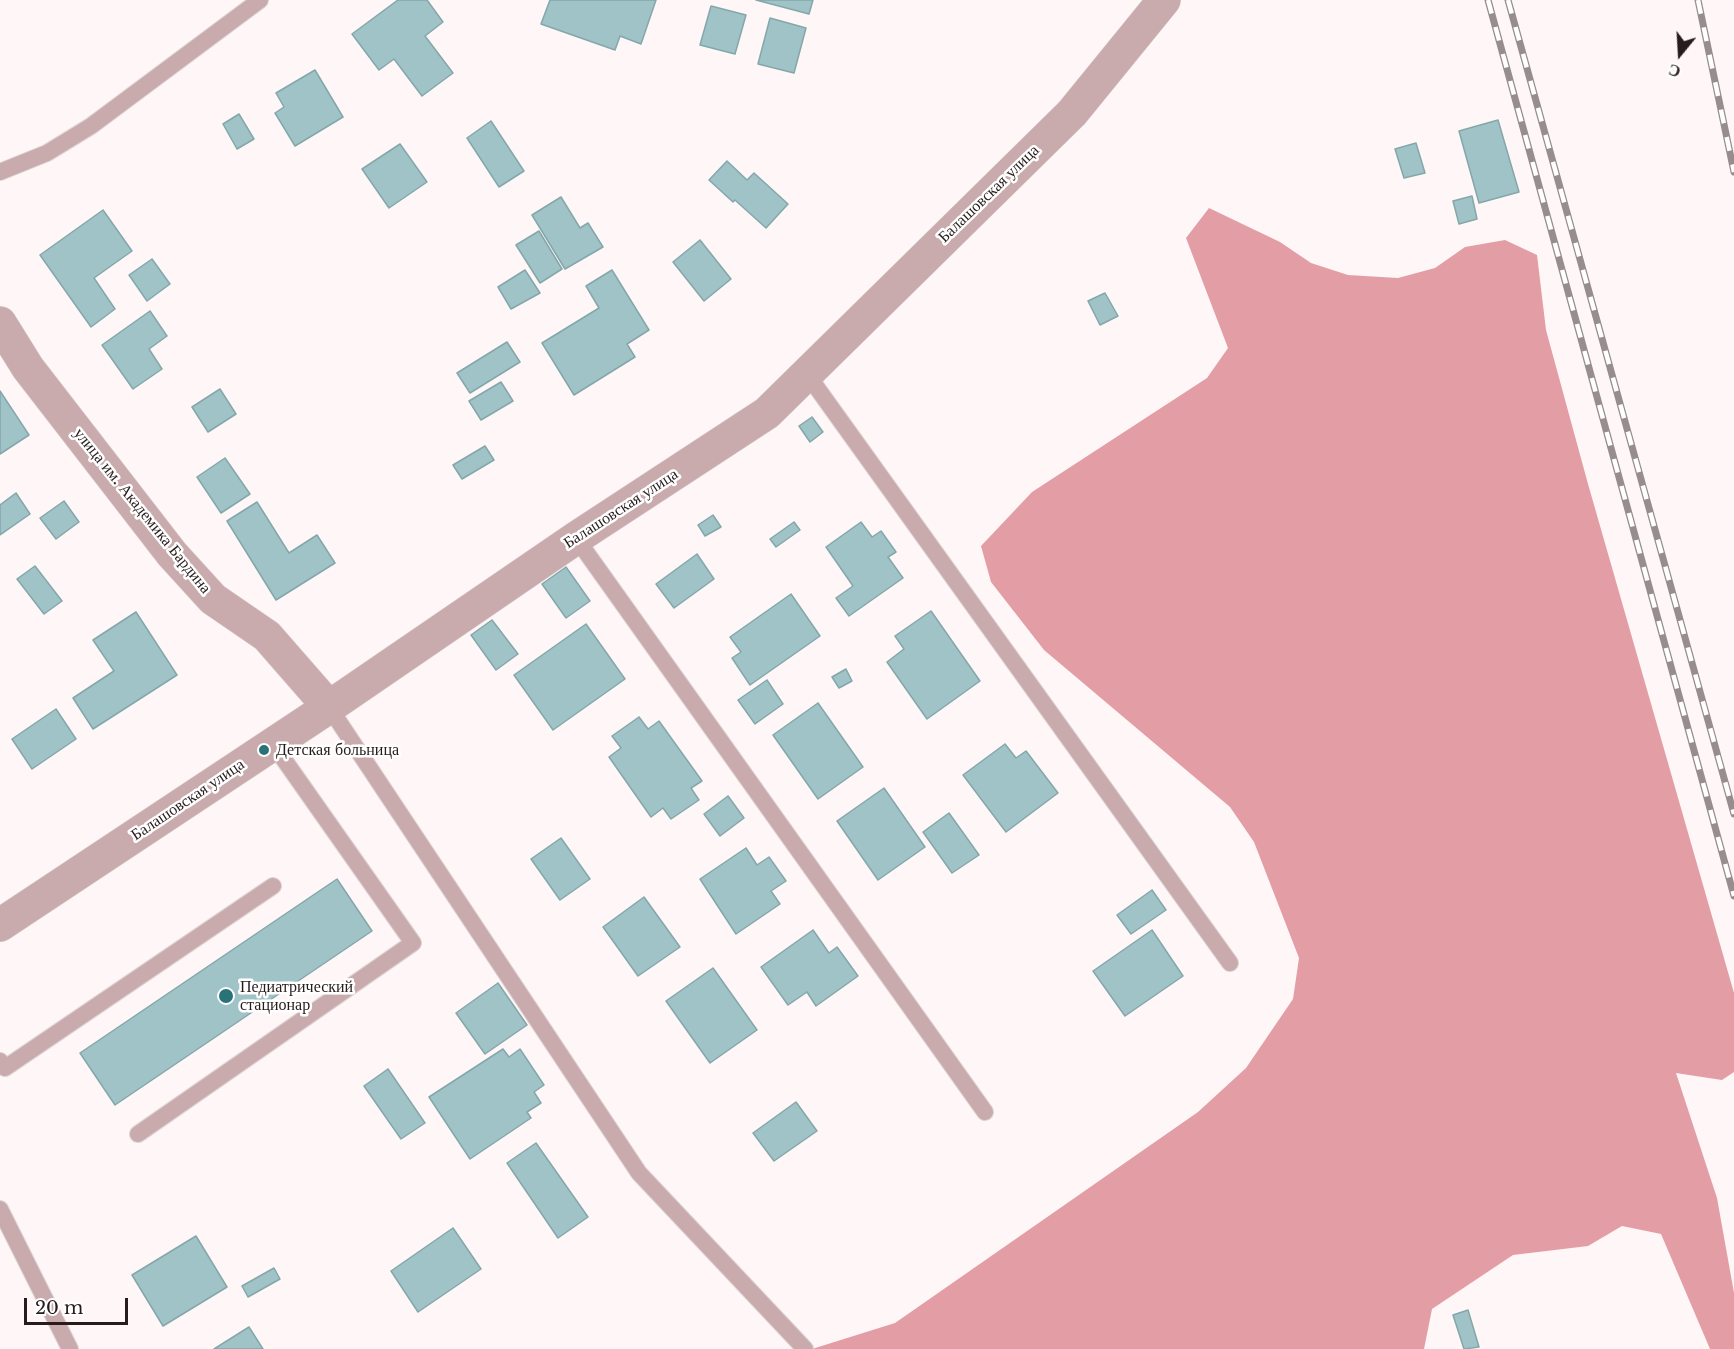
<!DOCTYPE html>
<meta charset="utf-8">
<style>
body{margin:0}
#map{position:relative;width:1734px;height:1349px;overflow:hidden;background:#fef6f7;font-family:"Libre Baskerville",serif}
canvas{display:block}
.north{position:absolute;left:1650px;top:24px;width:60px;height:60px;-webkit-text-stroke:4px #fff;paint-order:stroke;rotate:198deg;font-size:16px;font-weight:700;line-height:24px;text-align:center;color:#271b1c}
.north::after{content:'';display:block;margin:auto;width:21px;height:27px;background:#271b1c;clip-path:polygon(50% 0,100% 100%,50% 72%,0 100%)}
.scale{position:absolute;left:24px;top:1298px;width:104px;height:27px;box-sizing:border-box;border:3px solid #271b1c;border-top:0;padding-left:8px;font-size:18px;line-height:21px;white-space:nowrap;color:#271b1c;-webkit-text-stroke:4px #fff;paint-order:stroke}
</style>
<div id="map">
<canvas width="1734" height="1349"></canvas>
<div class="north">С</div>
<div class="scale">20 m</div>
</div>
<script>
const ctx = document.querySelector('canvas').getContext('2d');
ctx.lineJoin = 'round';
function paint(path, color) {
  ctx.fillStyle = color;
  ctx.fill(path, 'evenodd');
}
function toPath(rows) {
  const path = new Path2D();
  for (const r of rows) {
    path.moveTo(r[0], r[1]);
    for (let i = 2; i < r.length; i += 2) path.lineTo(r[i], r[i + 1]);
  }
  return path;
}
function strokePath(path, color, width, dash) {
  ctx.strokeStyle = color;
  ctx.lineWidth = width;
  ctx.lineCap = dash ? 'butt' : 'round';
  ctx.setLineDash(dash || []);
  ctx.stroke(path);
}
function drawText(font, color, halo, rows, align = 'center') {
  ctx.font = font + ' "Libre Baskerville",serif';
  ctx.lineWidth = 5;
  ctx.setLineDash([]);
  ctx.textBaseline = 'middle';
  ctx.strokeStyle = halo;
  ctx.fillStyle = color;
  for (const [text, x, y, turn = 0] of rows) {
    ctx.save();
    ctx.translate(x, y);
    ctx.rotate((+turn || 0) * Math.PI / 180);
    ctx.textAlign = isNaN(turn) ? turn : align;
    if (halo) ctx.strokeText(text, 0, 0);
    ctx.fillText(text, 0, 0);
    ctx.restore();
  }
}
const forest = toPath([
 [1209,208,1280,242,1311,263,1348,275,1398,278,1435,268,1465,247,1505,240,1537,255,1546,330,1588,484,1734,993,1734,1072,1722,1080,1676,1073,1717,1198,1734,1293,1734,1349,1710,1349,1661,1234,1622,1226,1588,1246,1513,1255,1432,1309,1424,1349,812,1349,895,1323,1198,1112,1246,1068,1293,999,1299,958,1254,842,1230,807,1044,650,991,582,981,546,1032,492,1207,378,1228,348,1186,238]
]);
const building = toPath([
 [398,0,427,0,443,22,425,36,453,73,422,96,394,59,379,70,352,34,398,0],
 [550,0,656,0,641,44,620,36,615,50,541,24,550,0],
 [756,0,813,0,809,14,756,0],
 [711,6,746,15,735,54,700,45,711,6],
 [770,18,806,28,794,73,758,64,770,18],
 [315,70,343,117,295,146,275,113,284,107,276,93,315,70],
 [239,114,254,139,237,149,223,124,239,114],
 [1498,120,1519,192,1479,203,1459,131,1498,120],
 [491,121,524,171,499,187,467,138,491,121],
 [1416,143,1425,173,1404,178,1395,149,1416,143],
 [400,144,427,182,389,208,362,169,400,144],
 [727,161,747,180,754,173,788,204,766,228,735,200,733,202,709,180,727,161],
 [1472,196,1477,219,1459,224,1453,201,1472,196],
 [561,197,580,228,588,223,603,247,565,269,532,215,561,197],
 [103,210,132,251,94,278,115,309,91,327,40,255,103,210],
 [539,231,562,269,540,283,516,245,539,231],
 [700,240,731,279,704,301,673,262,700,240],
 [152,259,170,284,147,301,129,275,152,259],
 [525,270,540,293,511,309,498,287,525,270],
 [612,270,649,330,627,344,635,357,574,395,542,343,599,308,586,286,612,270],
 [1105,293,1118,316,1100,325,1088,301,1105,293],
 [150,311,167,336,149,349,162,369,133,389,102,345,150,311],
 [507,342,520,362,470,393,457,373,507,342],
 [501,382,513,401,481,420,469,401,501,382],
 [220,389,236,414,208,432,192,407,220,389],
 [0,391,29,435,0,454,0,391],
 [812,417,823,432,810,442,799,426,812,417],
 [485,446,494,460,462,479,453,465,485,446],
 [225,458,250,494,221,513,197,477,225,458],
 [16,493,30,514,0,535,0,505,16,493],
 [64,501,79,522,56,539,40,518,64,501],
 [257,502,289,553,317,535,335,563,276,600,227,521,257,502],
 [713,515,721,527,705,536,698,525,713,515],
 [794,522,800,530,776,547,770,539,794,522],
 [861,522,872,537,881,531,896,552,888,557,903,578,849,616,836,598,853,586,826,547,861,522],
 [697,554,714,579,674,608,656,584,697,554],
 [35,566,62,601,44,614,17,579,35,566],
 [566,567,590,601,566,618,542,584,566,567],
 [791,594,820,636,750,685,732,658,741,652,730,637,791,594],
 [931,611,980,681,927,719,887,662,904,649,895,636,931,611],
 [136,612,177,675,93,729,73,698,114,671,93,640,136,612],
 [492,620,518,654,496,670,471,635,492,620],
 [586,624,625,679,553,730,514,675,586,624],
 [846,669,852,681,839,688,832,677,846,669],
 [767,680,783,704,755,724,738,700,767,680],
 [818,703,863,767,818,799,773,735,818,703],
 [56,709,76,739,32,769,12,739,56,709],
 [639,717,648,729,659,721,702,781,691,788,699,800,671,819,663,808,651,817,609,757,621,748,612,736,639,717],
 [1005,744,1016,758,1026,751,1058,793,1006,832,963,775,1005,744],
 [884,788,925,847,878,880,837,821,884,788],
 [728,796,744,818,720,836,704,814,728,796],
 [949,813,979,855,952,873,923,832,949,813],
 [561,838,590,879,560,900,531,859,561,838],
 [746,848,757,865,769,857,786,881,771,891,780,904,736,934,700,879,746,848],
 [337,879,372,931,115,1105,80,1053,337,879],
 [1152,890,1166,910,1131,934,1117,915,1152,890],
 [644,897,680,947,638,976,603,927,644,897],
 [813,930,829,953,837,947,858,976,816,1006,807,992,788,1005,761,967,813,930],
 [1152,930,1183,976,1125,1016,1093,971,1152,930],
 [713,968,757,1030,710,1063,666,1001,713,968],
 [498,983,527,1025,485,1054,456,1013,498,983],
 [503,1049,509,1057,520,1049,544,1085,534,1092,541,1103,527,1112,531,1118,470,1159,429,1097,503,1049],
 [388,1069,425,1123,401,1139,364,1086,388,1069],
 [796,1102,817,1131,774,1161,753,1133,796,1102],
 [536,1143,588,1217,558,1238,507,1163,536,1143],
 [453,1228,481,1269,418,1312,391,1271,453,1228],
 [196,1236,227,1287,163,1326,132,1275,196,1236],
 [274,1268,280,1279,248,1297,242,1286,274,1268],
 [1468,1310,1479,1347,1464,1349,1453,1315,1468,1310],
 [249,1327,263,1349,214,1349,249,1327]
]);
const service = toPath([
 [0,172,47,153,91,126,260,0],
 [807,374,1230,963],
 [576,538,985,1112],
 [329,707,639,1173,805,1349],
 [0,1061,5,1068,273,886],
 [138,1134,413,943,273,744],
 [0,1209,70,1349]
]);
const minor = toPath([
 [0,323,28,368,172,554,213,599,267,636,329,707]
]);
const tertiary = toPath([
 [0,925,329,707,576,538,767,413,1072,113,1164,0]
]);
const rail = toPath([
 [1488,0,1734,896],
 [1508,0,1734,814],
 [1698,0,1734,172]
]);
const markers = [
 [264,750,6,"#297378"],
 [226,996,8,"#297378"]
];
const streetNames = [
 ["Балашовская улица",989,194,-44],
 ["Балашовская улица",621,509,-33],
 ["улица им. Академика Бардина",142,511,51],
 ["Балашовская улица",188,800,-34]
];
const poiNames = [
 ["Детская больница",276,750],
 ["Педиатрический",240,987],
 ["стационар",240,1005]
];
paint(forest, '#e39ea5');
paint(building, '#9fc3c6');
strokePath(building, '#84a7aa', 1.5);
strokePath(service, '#dcd3d4', 18);
strokePath(minor, '#dcd3d4', 34);
strokePath(tertiary, '#dcd3d4', 34);
strokePath(service, '#caabad', 16);
strokePath(minor, '#caabad', 33);
strokePath(tertiary, '#caabad', 33);
strokePath(rail, '#978d8e', 7);
strokePath(rail, '#fff', 4.5, [14]);
for (const [x, y, r, color] of markers) {
  const dot = new Path2D();
  dot.arc(x, y, r, 0, 2 * Math.PI);
  ctx.fillStyle = color;
  ctx.fill(dot);
  strokePath(dot, '#fff', 2);
}
drawText('16px', '#271b1c', '#fff', streetNames);
drawText('16px', '#271b1c', '#fff', poiNames, 'left');
</script>
